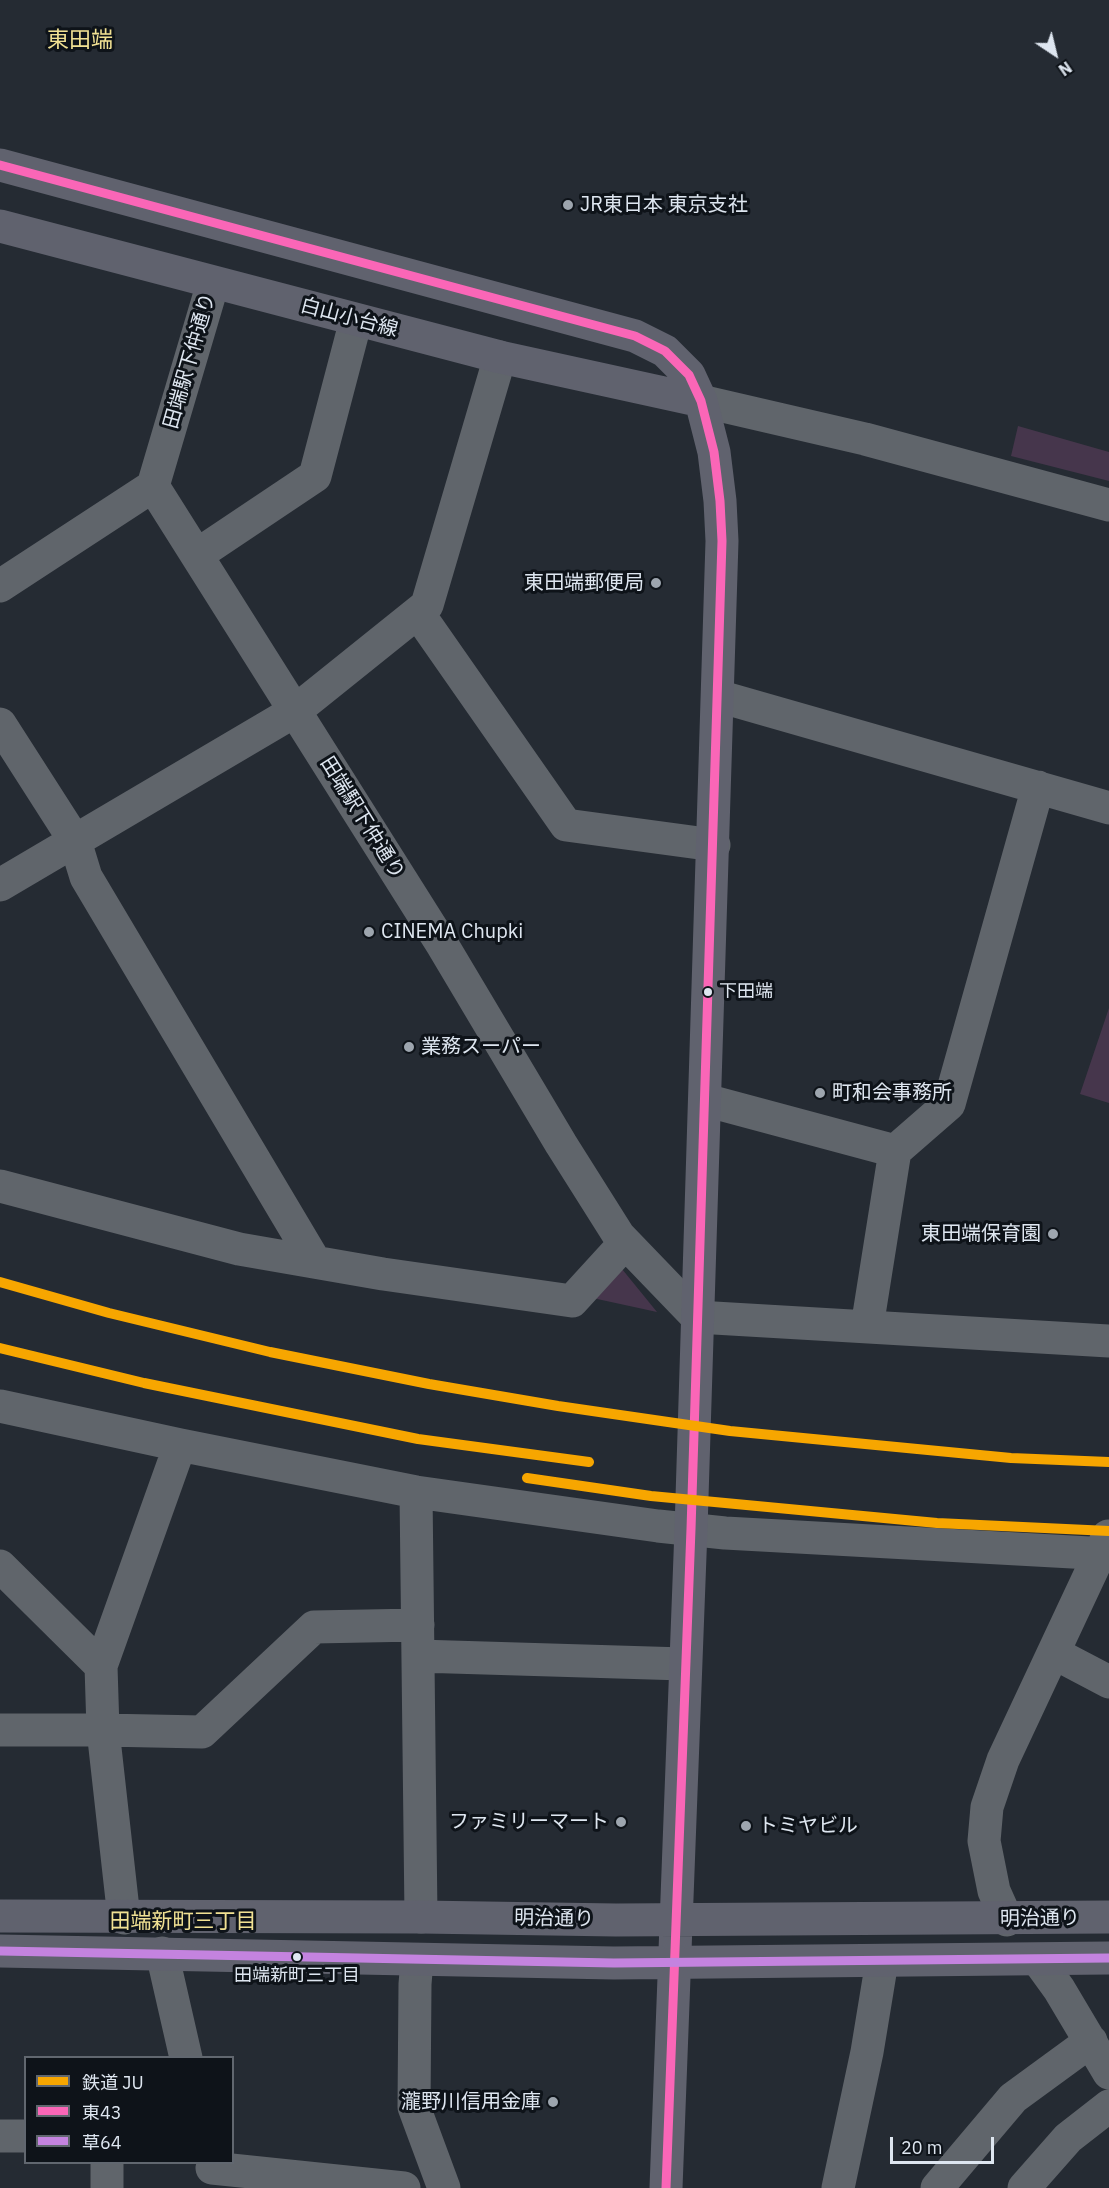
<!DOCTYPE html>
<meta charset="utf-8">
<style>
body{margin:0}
#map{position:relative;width:1109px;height:2188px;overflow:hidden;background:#252b33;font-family:"IBM Plex Sans","Noto Sans JP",sans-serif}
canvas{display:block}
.legend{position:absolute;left:24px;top:2056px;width:210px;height:108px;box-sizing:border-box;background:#0e1319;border:2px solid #61676f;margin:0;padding:8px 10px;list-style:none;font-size:18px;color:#dee6f0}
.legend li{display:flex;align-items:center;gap:12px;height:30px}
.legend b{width:30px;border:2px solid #61676f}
.north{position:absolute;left:1025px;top:24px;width:60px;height:60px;-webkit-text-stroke:4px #0e1319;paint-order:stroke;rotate:145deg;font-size:16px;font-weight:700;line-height:24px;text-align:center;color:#dee6f0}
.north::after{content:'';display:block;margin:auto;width:21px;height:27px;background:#dee6f0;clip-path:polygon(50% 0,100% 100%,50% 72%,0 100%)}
.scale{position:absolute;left:890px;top:2137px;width:104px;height:27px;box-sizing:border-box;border:3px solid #dee6f0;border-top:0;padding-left:8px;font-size:18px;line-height:21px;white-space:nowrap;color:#dee6f0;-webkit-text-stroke:4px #0e1319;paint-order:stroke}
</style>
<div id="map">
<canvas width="1109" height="2188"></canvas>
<ul class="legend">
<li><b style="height:8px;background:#f7a600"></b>鉄道 JU</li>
<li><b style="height:8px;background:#fa66b7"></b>東43</li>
<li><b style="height:8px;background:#c483df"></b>草64</li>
</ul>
<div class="north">N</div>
<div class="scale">20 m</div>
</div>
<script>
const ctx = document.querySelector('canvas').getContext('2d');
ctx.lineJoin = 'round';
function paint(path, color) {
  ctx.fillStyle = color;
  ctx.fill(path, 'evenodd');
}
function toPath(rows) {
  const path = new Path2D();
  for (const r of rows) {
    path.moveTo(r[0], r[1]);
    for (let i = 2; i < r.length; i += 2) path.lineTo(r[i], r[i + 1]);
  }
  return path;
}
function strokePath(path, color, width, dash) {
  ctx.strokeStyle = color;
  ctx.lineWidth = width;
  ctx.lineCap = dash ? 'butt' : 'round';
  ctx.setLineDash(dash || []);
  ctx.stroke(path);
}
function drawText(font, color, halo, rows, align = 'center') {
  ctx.font = font + ' "IBM Plex Sans","Noto Sans JP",sans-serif';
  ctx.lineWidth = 6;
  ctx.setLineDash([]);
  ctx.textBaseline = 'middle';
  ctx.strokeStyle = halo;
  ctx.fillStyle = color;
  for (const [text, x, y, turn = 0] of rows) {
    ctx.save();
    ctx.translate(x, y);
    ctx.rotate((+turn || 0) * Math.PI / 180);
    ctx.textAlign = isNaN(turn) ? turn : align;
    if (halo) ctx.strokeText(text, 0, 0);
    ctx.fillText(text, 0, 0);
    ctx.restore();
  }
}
const green = toPath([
 [1018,426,1109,452,1109,481,1011,456],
 [1109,1008,1109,1103,1080,1094],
 [622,1269,657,1312,588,1297]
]);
const minor = toPath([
 [213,283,153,486,443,946,561,1144,619,1236,697,1317,1109,1341],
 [701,401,865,439,1109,505],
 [197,555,315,476,356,320],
 [0,586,153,486],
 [418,613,566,825,714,845],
 [718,696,1109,808],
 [0,724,75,841,86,877,315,1262],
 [0,885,295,711,427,605,500,357],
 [705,1100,895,1151,949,1104,1038,787],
 [0,1186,239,1249,383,1274,572,1301,625,1243],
 [867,1327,895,1151],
 [0,1406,180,1445,416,1492,658,1526,725,1533,1109,1554],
 [416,1492,421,1917],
 [0,1566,101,1666],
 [1054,1653,1109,1682],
 [418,1656,684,1664],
 [0,1730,103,1730,202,1732,314,1627,418,1625],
 [124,1918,103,1730,101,1666,180,1445],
 [1007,1920,994,1891,984,1841,987,1807,1003,1760,1108,1536],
 [162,1953,186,2058],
 [417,1960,415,1984,414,2107,444,2188],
 [1038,1960,1059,1989,1109,2073],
 [0,2136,26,2136],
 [107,2162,107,2188],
 [212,2168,404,2188],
 [838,2188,867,2052,882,1961],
 [937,2188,1013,2098,1091,2041],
 [1024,2188,1068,2138,1109,2106]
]);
const major = toPath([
 [0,165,635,336,665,351,689,375,701,401,714,452,720,501,722,541,691,1529,666,2188],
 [0,226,500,357,701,401],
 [0,1916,421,1917,616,1920,1109,1917],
 [0,1951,614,1963,1109,1958]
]);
const bus1 = toPath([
 [0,165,635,336,665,351,689,375,701,401,714,452,720,501,722,541,691,1529,666,2188]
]);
const bus2 = toPath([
 [0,1951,614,1963,1109,1958]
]);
const rail1 = toPath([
 [0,1282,109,1313,270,1352,429,1384,558,1406,730,1431,1011,1458,1109,1462],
 [0,1348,144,1383,418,1439,589,1462],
 [527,1478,651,1496,937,1523,1109,1531]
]);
const markers = [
 [568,205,6,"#9da5ae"],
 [656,583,6,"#9da5ae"],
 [369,932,6,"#9da5ae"],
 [708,992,5,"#dee6f0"],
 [409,1047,6,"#9da5ae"],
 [820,1093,6,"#9da5ae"],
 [1053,1234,6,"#9da5ae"],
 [621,1822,6,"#9da5ae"],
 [746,1826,6,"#9da5ae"],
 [297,1957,5,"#dee6f0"],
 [553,2102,6,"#9da5ae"]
];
const busNames = [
 ["下田端",719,992],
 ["田端新町三丁目",297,1976,"center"]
];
const poiNames = [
 ["JR東日本 東京支社",580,205],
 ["東田端郵便局",644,583,"right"],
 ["CINEMA Chupki",381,932],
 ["業務スーパー",421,1047],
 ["町和会事務所",832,1093],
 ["東田端保育園",1041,1234,"right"],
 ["ファミリーマート",609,1822,"right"],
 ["トミヤビル",758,1826],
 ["瀧野川信用金庫",541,2102,"right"]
];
const streetNames = [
 ["白山小台線",349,318,15],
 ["田端駅下仲通り",190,361,-74],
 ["田端駅下仲通り",362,818,58],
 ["明治通り",554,1919,1],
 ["明治通り",1040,1919,-1]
];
const neighbourhoodNames = [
 ["田端新町三丁目",183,1922]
];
const quarterNames = [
 ["東田端",80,41]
];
paint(green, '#46364c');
strokePath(minor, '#60656b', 33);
strokePath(major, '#60626e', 33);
strokePath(bus1, '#fa66b7', 9);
strokePath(bus2, '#c483df', 9);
strokePath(rail1, '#f7a600', 10);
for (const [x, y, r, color] of markers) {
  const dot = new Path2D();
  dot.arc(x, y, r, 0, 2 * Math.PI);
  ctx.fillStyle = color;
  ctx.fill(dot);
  strokePath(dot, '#0e1319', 2);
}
drawText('18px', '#dee6f0', '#0e1319', busNames, 'left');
drawText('20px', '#dee6f0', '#0e1319', poiNames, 'left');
drawText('20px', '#dee6f0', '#0e1319', streetNames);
drawText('21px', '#f1e193', '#0e1319', neighbourhoodNames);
drawText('22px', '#f1e193', '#0e1319', quarterNames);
</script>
